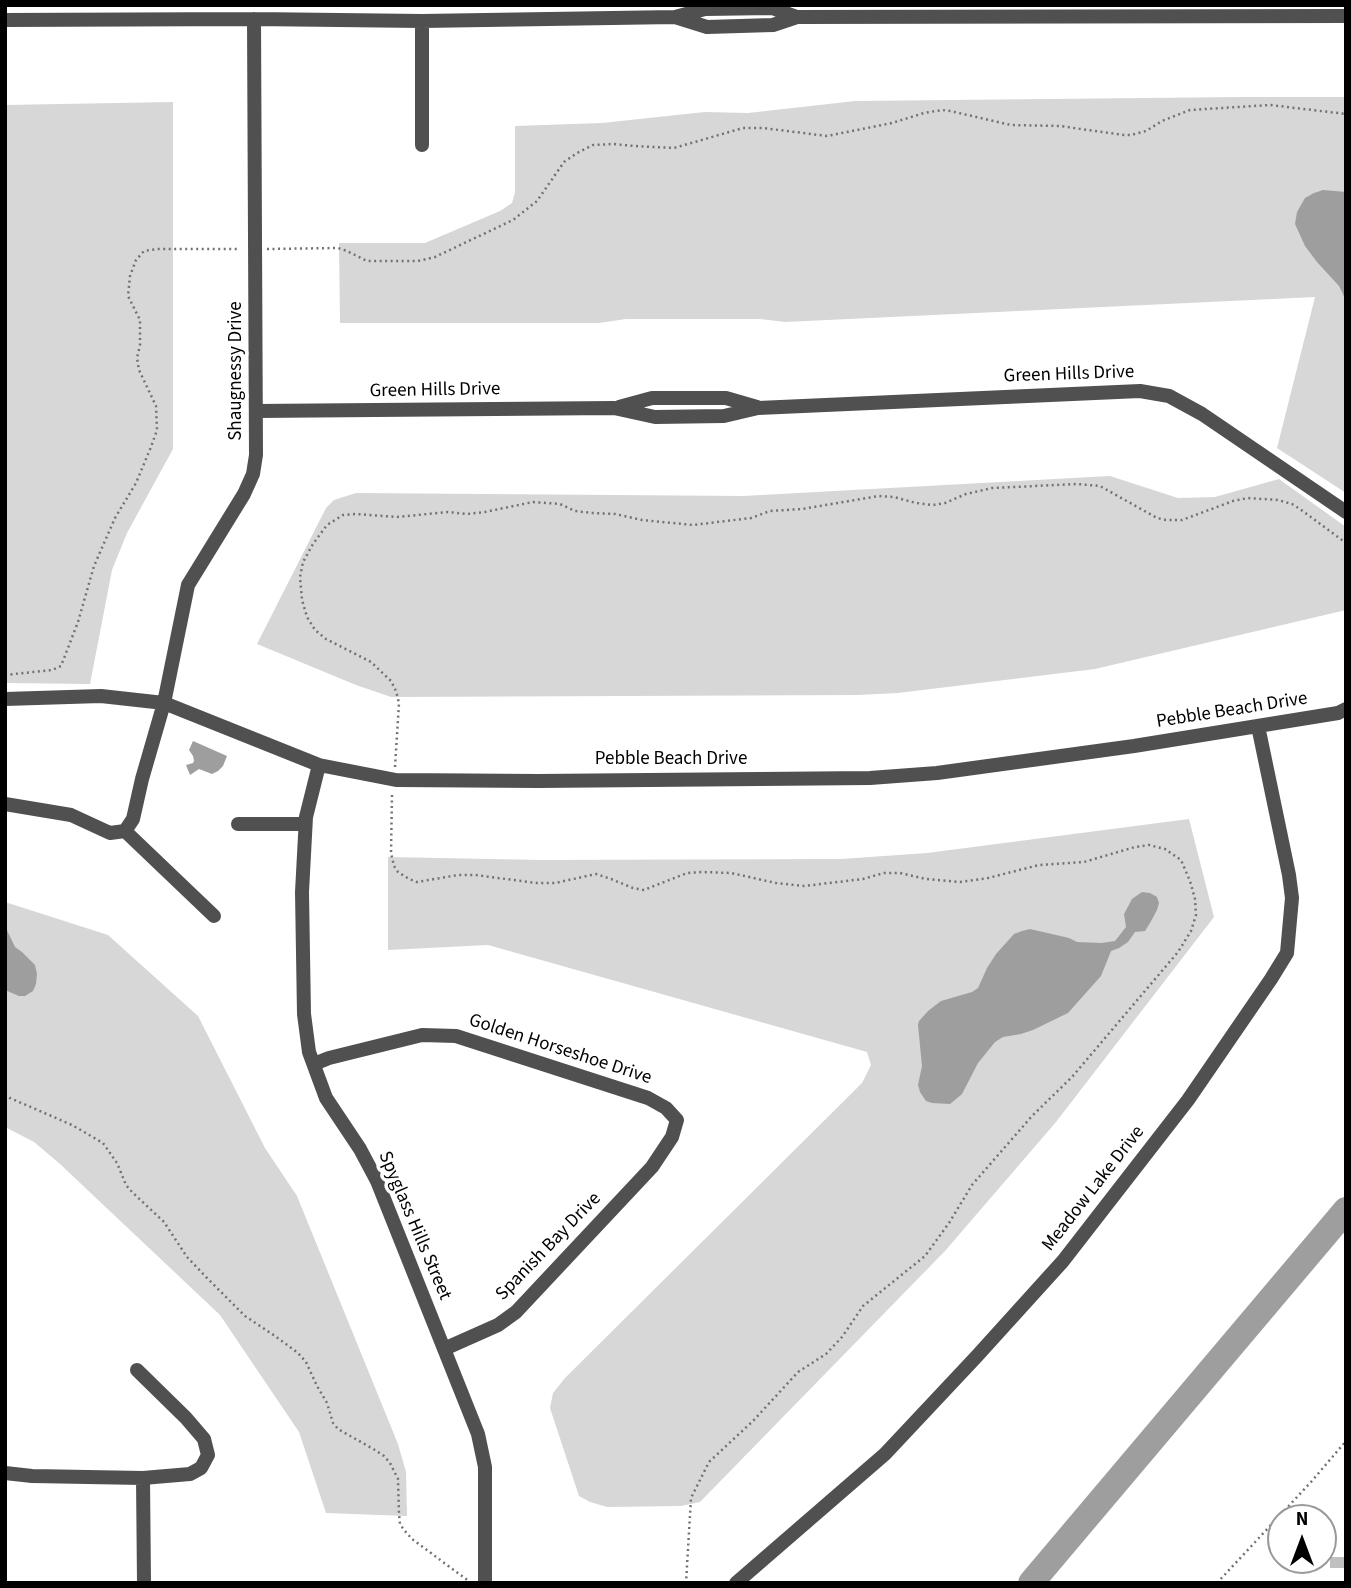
<!DOCTYPE html>
<style>
body{margin:0}
#map{position:relative;width:1351px;height:1588px;overflow:hidden;background:#fff;font-family:"Source Sans 3",sans-serif}
canvas{display:block}
.frame{position:absolute;inset:0;border:7px solid #000;pointer-events:none}
.north{position:absolute;left:1267px;top:1504px;width:70px;height:70px;box-sizing:border-box;background:#fff;border:2px solid #999;border-radius:50%;rotate:0deg;font-size:19px;font-weight:700;line-height:28px;text-align:center;color:#000}
.north::after{content:'';display:block;margin:auto;width:24px;height:32px;background:#000;clip-path:polygon(50% 0,100% 100%,50% 72%,0 100%)}
</style>
<div id="map">
<canvas width="1351" height="1588"></canvas>
<div class="frame"></div>
<div class="north">N</div>
</div>
<script>
const ctx = document.querySelector('canvas').getContext('2d');
ctx.lineJoin = 'round';
function paint(path, color) {
  ctx.fillStyle = color;
  ctx.fill(path, 'evenodd');
}
function toPath(rows) {
  const path = new Path2D();
  for (const r of rows) {
    path.moveTo(r[0], r[1]);
    for (let i = 2; i < r.length; i += 2) path.lineTo(r[i], r[i + 1]);
  }
  return path;
}
function strokePath(path, color, width, dash) {
  ctx.strokeStyle = color;
  ctx.lineWidth = width;
  ctx.lineCap = dash ? 'butt' : 'round';
  ctx.setLineDash(dash || []);
  ctx.stroke(path);
}
function drawText(font, color, halo, rows, align = 'center') {
  ctx.font = font + ' "Source Sans 3",sans-serif';
  ctx.lineWidth = 7;
  ctx.setLineDash([]);
  ctx.textBaseline = 'middle';
  ctx.strokeStyle = halo;
  ctx.fillStyle = color;
  for (const [text, x, y, turn = 0] of rows) {
    ctx.save();
    ctx.translate(x, y);
    ctx.rotate((+turn || 0) * Math.PI / 180);
    ctx.textAlign = isNaN(turn) ? turn : align;
    if (halo) ctx.strokeText(text, 0, 0);
    ctx.fillText(text, 0, 0);
    ctx.restore();
  }
}
const green = toPath([
 [1241,97,1346,97,1346,493,1277,448,1315,297,785,322,760,319,626,319,599,323,340,323,339,243,425,243,500,211,512,203,515,192,515,126,602,123,705,112,748,113,855,101],
 [173,102,173,449,127,533,112,570,90,684,5,683,5,105],
 [1110,476,1178,498,1215,497,1279,479,1346,527,1346,610,1095,669,898,693,857,695,391,697,356,685,257,644,326,508,334,500,356,493,743,496],
 [1189,819,1214,917,1056,1122,945,1251,700,1502,681,1506,607,1507,590,1502,579,1496,550,1408,553,1393,565,1378,862,1083,871,1065,867,1052,488,945,388,950,388,857,542,860,841,859,927,853],
 [5,902,108,935,198,1016,265,1148,297,1196,398,1444,406,1472,407,1516,326,1513,299,1432,220,1315,60,1164,34,1142,5,1127]
]);
const water = toPath([
 [1323,190,1346,192,1346,303,1343,294,1339,286,1317,262,1305,246,1295,224,1297,212,1305,198,1314,193],
 [193,741,227,756,223,766,218,771,212,774,199,769,190,775,186,765,193,763,194,761,193,756,189,750],
 [1142,892,1150,893,1157,897,1159,903,1157,910,1150,923,1145,931,1135,932,1128,942,1119,948,1111,951,1101,976,1068,1013,1033,1030,1021,1034,1003,1037,995,1042,978,1063,962,1094,950,1104,932,1103,926,1101,920,1092,918,1085,922,1066,918,1025,919,1021,928,1011,941,1001,972,992,978,988,987,968,996,954,1014,934,1022,931,1030,929,1069,938,1077,942,1102,943,1115,941,1126,927,1124,914,1132,899],
 [5,926,15,947,22,952,35,965,37,974,36,984,33,991,25,996,19,996,5,990]
]);
const river = toPath([
 [1031,1583,1346,1210]
]);
const building = toPath([
 [1330,1557,1346,1557,1346,1568,1330,1568]
]);
const path = toPath([
 [267,249,338,248,347,251,367,261,418,261,435,257,513,220,537,201,564,162,577,153,593,145,613,144,634,146,674,148,743,128,763,128,827,136,892,123,924,113,942,110,950,111,1011,125,1060,126,1124,135,1131,135,1146,131,1162,121,1190,110,1270,105,1346,114],
 [5,675,52,670,61,666,78,622,94,566,115,518,136,483,151,447,157,430,156,406,139,370,137,358,140,345,140,320,128,296,130,276,136,260,144,251,158,249,240,249],
 [395,767,399,703,396,691,391,681,371,662,326,639,315,630,307,617,302,600,300,577,303,562,313,544,327,525,343,515,356,514,397,517,448,512,467,514,485,512,533,502,560,504,575,511,592,513,615,514,642,520,693,525,751,518,770,511,802,509,879,496,894,497,916,503,933,505,945,503,966,494,992,488,1077,484,1100,486,1157,518,1166,520,1182,520,1233,501,1248,498,1278,500,1292,504,1300,509,1346,543],
 [392,795,391,853,394,866,398,872,409,879,417,882,458,875,475,875,537,883,555,883,596,874,611,879,633,888,644,890,687,873,702,872,731,873,776,883,804,886,863,879,884,873,900,873,926,879,960,882,988,878,1039,865,1084,862,1135,847,1149,845,1165,849,1181,860,1190,881,1195,899,1196,915,1191,931,1178,952,1072,1077,1032,1116,972,1185,949,1223,925,1256,863,1306,842,1337,826,1354,798,1372,753,1421,709,1462,691,1498,686,1583],
 [5,1094,10,1098,72,1125,103,1143,117,1163,126,1185,132,1192,164,1222,187,1257,206,1277,245,1316,275,1336,298,1353,306,1362,317,1386,327,1403,333,1423,338,1429,375,1450,384,1456,390,1463,398,1479,399,1514,400,1524,404,1530,412,1539,470,1582],
 [1217,1583,1311,1482,1346,1441]
]);
const minor = toPath([
 [675,17,707,27,773,25,797,17,1346,16],
 [5,20,254,19,422,21,675,17,705,9,772,8,797,17],
 [422,145,422,21],
 [619,407,652,398,726,398,757,407],
 [256,411,614,408,655,417,724,416,758,408,1140,391,1169,396,1202,414,1346,512],
 [5,699,101,696,164,703,319,765,396,780,538,781,870,778,937,773,1134,746,1338,713,1346,709],
 [319,765,306,817,302,892,304,1014,309,1052,326,1098,360,1149,377,1181,478,1434,485,1467,485,1583],
 [5,804,71,815,110,833,125,831,133,819,142,779,164,703,188,585,244,494,253,474,256,455,254,19],
 [238,824,305,824],
 [125,831,214,916],
 [314,1064,329,1058,422,1035,456,1036,648,1098,666,1108,677,1120,672,1137,652,1167,516,1312,498,1325,444,1349],
 [137,1370,186,1418,204,1439,208,1455,201,1468,190,1474,143,1478,144,1583],
 [5,1473,32,1476,143,1478],
 [736,1583,885,1454,977,1356,1063,1261,1188,1100,1271,979,1287,953,1292,898,1289,875,1258,726]
]);
const streetNames = [
 ["Shaugnessy Drive",237,371,-90],
 ["Green Hills Drive",1069,375,-2],
 ["Green Hills Drive",435,391,-1],
 ["Pebble Beach Drive",1232,711,-9],
 ["Pebble Beach Drive",671,760],
 ["Golden Horseshoe Drive",560,1050,18],
 ["Meadow Lake Drive",1094,1189,-52],
 ["Spyglass Hills Street",414,1226,67],
 ["Spanish Bay Drive",549,1247,-46]
];
paint(green, '#d7d7d7');
paint(water, '#9e9e9e');
strokePath(river, '#9e9e9e', 26);
paint(building, '#c0c0c0');
strokePath(path, '#727272', 2.5, [2, 3.5]);
strokePath(minor, '#505050', 14);
drawText('19px', '#000', '#fff', streetNames);
</script>
